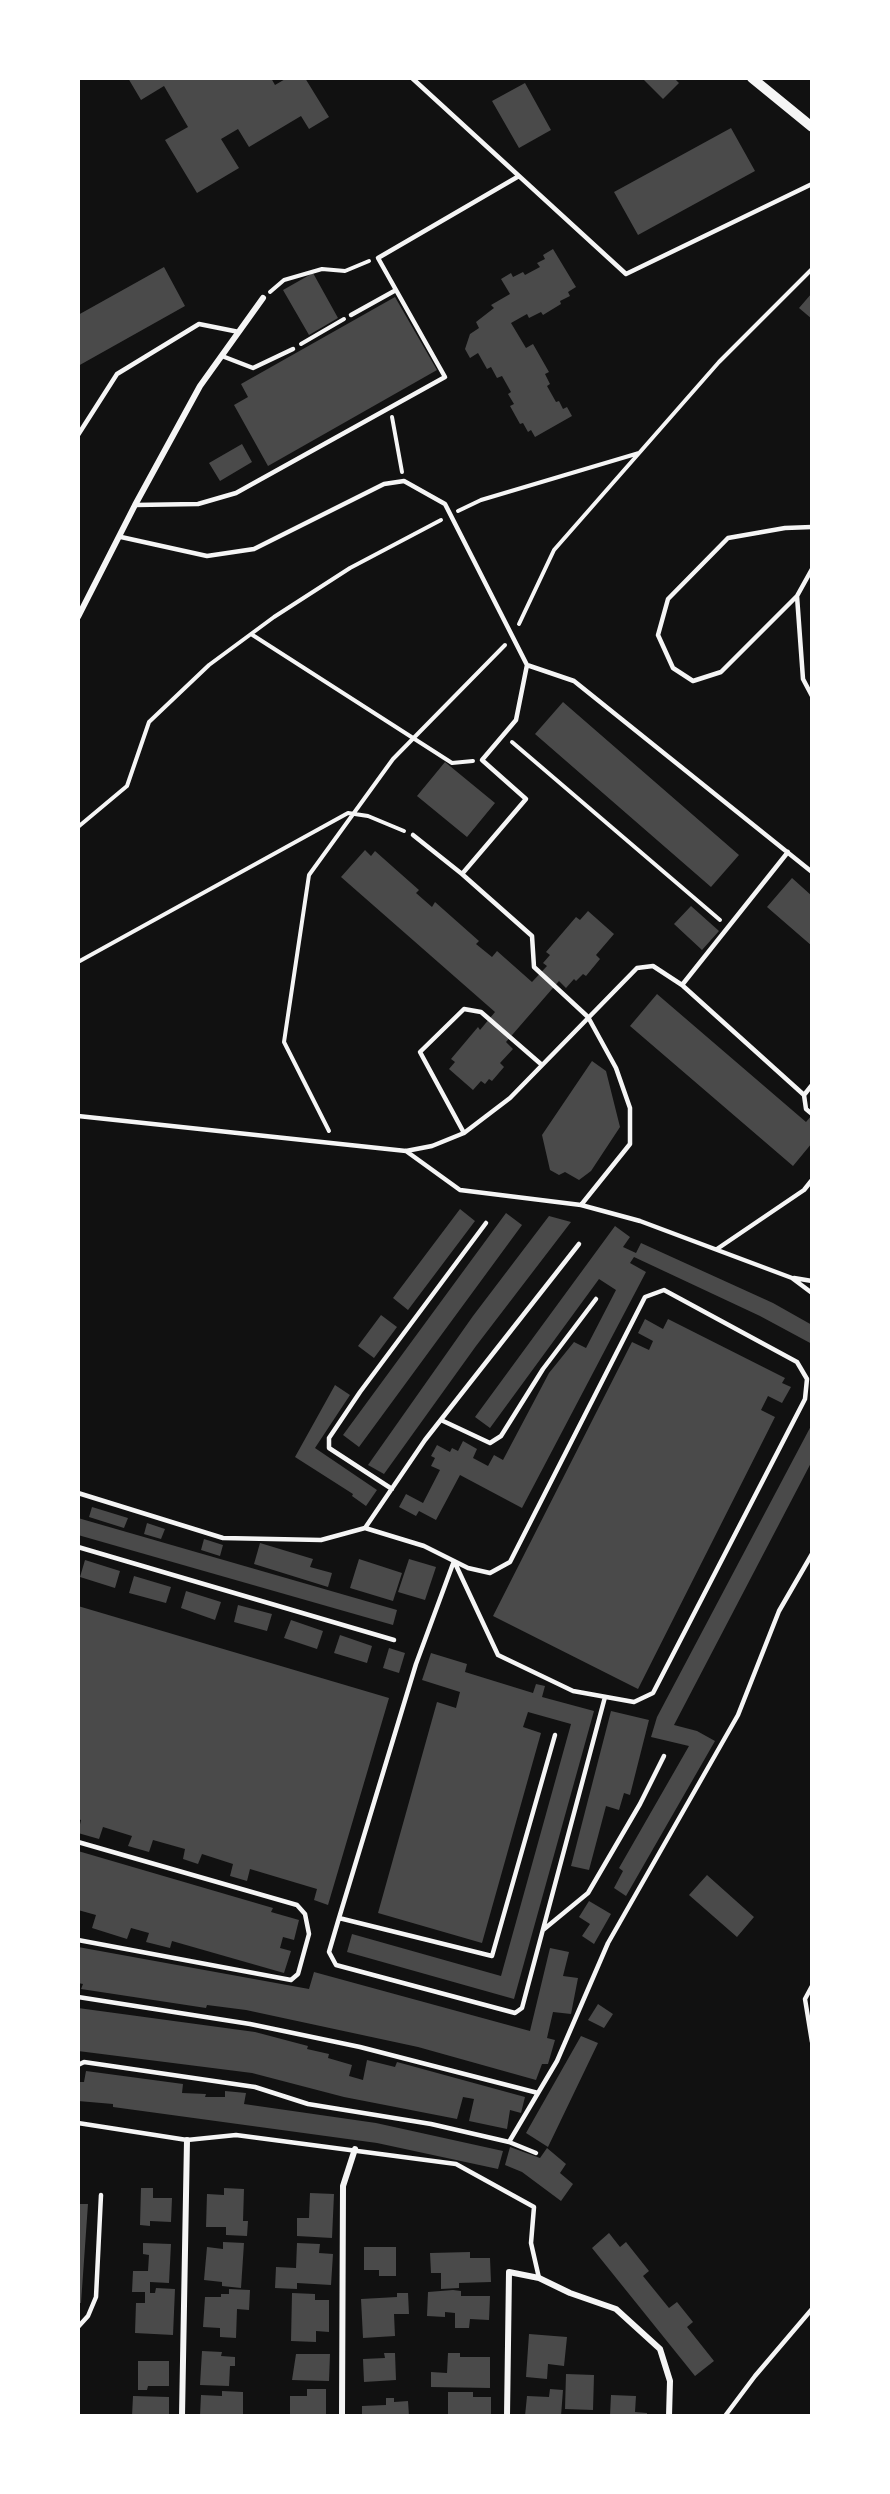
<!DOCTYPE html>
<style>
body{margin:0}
#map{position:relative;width:890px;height:2494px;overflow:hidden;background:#111;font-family:"DM Sans",sans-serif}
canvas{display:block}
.frame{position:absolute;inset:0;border:80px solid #fff;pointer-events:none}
</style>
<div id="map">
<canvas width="890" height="2494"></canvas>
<div class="frame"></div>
</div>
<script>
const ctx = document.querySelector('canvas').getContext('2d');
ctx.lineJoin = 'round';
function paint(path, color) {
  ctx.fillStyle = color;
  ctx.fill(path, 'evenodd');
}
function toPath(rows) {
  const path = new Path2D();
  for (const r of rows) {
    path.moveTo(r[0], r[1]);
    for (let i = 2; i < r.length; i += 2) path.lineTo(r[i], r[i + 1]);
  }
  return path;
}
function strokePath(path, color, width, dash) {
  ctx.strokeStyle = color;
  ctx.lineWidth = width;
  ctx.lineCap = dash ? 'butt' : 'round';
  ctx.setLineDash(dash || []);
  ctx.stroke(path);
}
const building = toPath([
 [128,78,271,78,275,85,287,78,305,78,329,117,309,129,301,116,249,147,238,129,221,139,239,168,197,193,165,140,188,127,164,86,141,100],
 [642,78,674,78,679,83,663,99],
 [525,83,551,130,519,148,492,101],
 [731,128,755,171,638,235,614,192],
 [553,249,576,287,568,292,570,296,560,301,561,304,543,315,541,312,529,318,527,314,511,323,526,348,533,344,549,372,545,374,550,384,547,386,556,402,559,401,563,409,567,407,572,416,535,437,531,430,528,432,523,423,520,424,510,406,514,404,508,394,511,392,502,376,497,378,491,367,487,369,478,353,470,358,465,349,470,334,479,328,476,322,494,308,491,305,510,294,501,279,511,273,513,277,523,272,525,275,540,267,537,263,545,259,543,255],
 [164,267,185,306,78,366,78,315],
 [313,273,338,318,309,335,283,290],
 [812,293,812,319,799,308],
 [395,297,437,370,268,466,234,405,248,397,241,384],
 [242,444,252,462,220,481,209,463],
 [563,702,739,855,711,887,535,734],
 [445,762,495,803,467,837,417,796],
 [365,850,371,856,375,851,419,890,416,893,432,907,435,902,479,941,476,944,492,957,497,951,532,982,547,966,543,963,550,955,546,952,576,917,580,920,588,911,614,934,596,955,600,959,586,976,583,974,576,981,574,979,566,988,559,981,506,1042,513,1049,500,1063,504,1067,492,1081,489,1079,485,1084,481,1081,473,1090,449,1069,455,1062,451,1059,478,1027,480,1030,495,1012,341,877],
 [792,878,812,896,812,946,767,907],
 [691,906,719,931,702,950,674,924],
 [657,994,806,1122,812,1115,812,1143,793,1166,630,1026],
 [592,1061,606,1071,620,1127,591,1171,579,1180,565,1172,559,1175,550,1170,542,1135],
 [460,1209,475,1221,408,1310,393,1298],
 [506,1213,522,1225,359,1447,343,1435],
 [549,1216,571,1222,476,1346,384,1474,368,1465,473,1316],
 [615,1226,630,1237,623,1247,636,1253,641,1243,773,1303,812,1325,812,1344,760,1316,634,1257,630,1263,646,1272,522,1508,460,1475,436,1520,419,1511,416,1516,399,1507,406,1494,423,1503,440,1470,431,1466,435,1458,431,1456,437,1445,450,1452,452,1448,458,1451,463,1441,477,1449,473,1458,488,1466,494,1455,503,1460,549,1373,574,1342,586,1348,616,1290,599,1279,490,1428,475,1417],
 [381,1315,397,1327,374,1358,358,1346],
 [645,1319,663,1329,668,1319,785,1378,782,1383,791,1387,782,1403,768,1396,761,1410,775,1417,638,1689,493,1616,632,1342,649,1350,653,1341,638,1333],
 [335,1385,350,1395,315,1448,377,1490,366,1506,352,1496,353,1494,295,1457],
 [812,1424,812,1461,674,1725,697,1731,715,1741,626,1896,614,1888,623,1871,619,1868,689,1746,651,1737,657,1717],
 [92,1507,128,1518,124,1528,89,1517],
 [78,1518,397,1610,393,1625,78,1535],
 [147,1523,165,1529,161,1539,144,1534],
 [204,1539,223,1545,220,1556,201,1550],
 [260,1543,313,1559,310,1567,332,1573,328,1587,254,1564],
 [359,1559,402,1573,393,1601,350,1588],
 [409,1559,436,1567,425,1600,398,1592],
 [85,1560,120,1571,115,1588,80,1577],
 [134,1576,171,1587,166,1603,129,1593],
 [186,1591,221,1602,215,1620,181,1608],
 [238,1605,272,1614,267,1631,234,1622],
 [78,1606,389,1698,328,1905,314,1900,317,1889,250,1869,247,1881,230,1876,233,1864,202,1854,198,1864,183,1859,185,1849,153,1840,149,1852,128,1846,132,1836,103,1827,99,1839,78,1833,81,1820,78,1819],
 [291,1620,323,1631,317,1649,284,1638],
 [340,1635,372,1646,367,1663,334,1653],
 [389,1648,405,1653,399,1673,383,1668],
 [431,1653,467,1664,465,1672,533,1693,536,1684,545,1686,542,1697,594,1711,514,1999,347,1952,352,1934,501,1976,571,1724,528,1712,523,1727,541,1733,482,1943,378,1913,437,1702,456,1708,460,1692,422,1680],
 [611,1711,649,1720,630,1795,624,1793,619,1810,606,1806,589,1870,571,1866],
 [78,1851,273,1908,271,1912,299,1920,294,1940,283,1937,280,1948,291,1951,284,1973,172,1941,170,1948,146,1942,149,1933,131,1928,127,1939,92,1928,96,1915,78,1910],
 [707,1875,754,1917,737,1937,689,1895],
 [589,1901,611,1914,594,1944,582,1936,590,1924,579,1917],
 [78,1947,309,1989,314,1972,530,2031,550,1948,569,1952,563,1976,578,1978,571,2014,553,2012,547,2038,555,2040,548,2064,542,2064,536,2080,418,2047,246,2010,207,2005,206,2008,81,1989,83,1984,78,1983],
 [598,2004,613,2014,604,2028,588,2020],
 [78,2008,255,2032,308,2046,307,2049,329,2054,328,2058,352,2065,349,2076,363,2080,367,2060,395,2067,397,2062,525,2097,521,2113,510,2110,507,2129,469,2121,474,2099,463,2097,457,2119,344,2097,252,2073,78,2051],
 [581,2036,598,2043,548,2147,526,2133],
 [86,2071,183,2084,182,2093,206,2094,205,2097,225,2097,225,2091,246,2093,244,2104,376,2123,503,2151,498,2169,377,2143,113,2107,113,2104,78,2101,78,2082,84,2082],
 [510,2147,540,2158,547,2148,566,2164,560,2173,573,2184,561,2201,522,2172,505,2165],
 [141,2188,153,2188,153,2198,172,2198,171,2222,150,2221,150,2226,140,2225],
 [224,2188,244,2189,243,2221,248,2221,247,2236,226,2235,226,2227,206,2227,207,2194,224,2195],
 [310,2193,334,2194,332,2238,297,2236,297,2218,309,2218],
 [78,2204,88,2204,81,2303,78,2303],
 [609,2233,620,2247,626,2242,649,2271,643,2276,669,2308,677,2302,693,2322,687,2327,714,2361,695,2376,592,2248],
 [223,2242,244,2243,241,2288,222,2286,222,2282,204,2280,207,2247,223,2249],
 [143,2243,171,2244,169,2283,150,2282,150,2293,155,2293,156,2288,175,2289,173,2335,135,2333,136,2303,145,2303,145,2292,132,2292,133,2271,148,2271,149,2255,143,2254],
 [297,2243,320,2244,319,2253,333,2254,331,2285,297,2283,297,2289,275,2288,276,2267,296,2268],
 [364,2247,396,2247,396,2276,379,2276,379,2270,364,2270],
 [470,2252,470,2258,490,2258,491,2282,459,2283,459,2288,441,2289,441,2273,431,2273,430,2253],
 [229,2289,250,2290,249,2310,237,2309,236,2338,220,2337,220,2328,203,2327,205,2297,221,2297,221,2294,229,2294],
 [453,2290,461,2291,461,2296,490,2296,489,2320,470,2319,469,2328,455,2328,455,2313,445,2312,445,2317,427,2316,428,2292],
 [292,2293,315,2294,315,2300,329,2300,329,2332,316,2331,316,2342,291,2341],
 [397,2293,408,2293,409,2314,394,2314,395,2336,363,2338,361,2299,397,2297],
 [529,2334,567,2337,564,2366,548,2364,547,2379,526,2377],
 [202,2351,222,2352,221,2356,235,2357,235,2366,230,2366,229,2386,200,2385],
 [384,2353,395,2353,396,2380,364,2382,363,2359,385,2358],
 [448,2353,460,2353,460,2357,490,2357,490,2388,431,2387,431,2372,447,2373],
 [296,2354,330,2354,329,2381,292,2380],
 [138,2361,169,2361,169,2386,148,2386,147,2390,138,2390],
 [566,2374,594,2375,593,2410,565,2409],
 [307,2389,326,2389,326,2416,290,2416,290,2396,307,2396],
 [550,2389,563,2390,561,2416,525,2416,527,2396,549,2397],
 [222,2391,243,2392,243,2416,200,2416,201,2395,222,2396],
 [448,2392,473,2392,473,2397,491,2397,491,2416,448,2416],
 [611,2395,636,2396,635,2412,647,2413,647,2416,610,2416],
 [133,2396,169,2397,169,2416,132,2416],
 [386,2398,394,2398,394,2402,408,2401,409,2416,362,2416,362,2406,386,2405]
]);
const path = toPath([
 [270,292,284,280,322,269,345,271,369,261],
 [301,344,344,319],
 [392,417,402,472],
 [458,511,481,500,639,453],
 [519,624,554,550,719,362,812,269],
 [251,634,452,763,473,761],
 [512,742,720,920],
 [78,827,127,786,149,722,209,665,274,617,350,568,441,520],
 [78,962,348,813,368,816,404,831],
 [329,1131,284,1042,309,875,393,759,505,645]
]);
const service = toPath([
 [412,78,626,274,812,184],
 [351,315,396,290],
 [222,356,253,368,293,349],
 [78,435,117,374,199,324,239,332],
 [135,505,198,504,236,493,445,377,378,258,519,176],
 [121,537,207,556,254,549,384,484,404,481,445,504,527,665,574,681,812,872],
 [812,569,797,596,803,679,812,696],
 [797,596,721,672,693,681,673,668,658,635,668,599,728,538,785,528,812,527],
 [413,835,462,874,526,799,482,760,516,720,527,665],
 [462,874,532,936,534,967,588,1017,616,1068,630,1108,630,1144,581,1205],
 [682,985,804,1095],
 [812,1085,804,1095,806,1109,812,1114],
 [78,1116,406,1151,432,1146,464,1133,510,1098,637,968,653,966,682,985,788,852],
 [464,1133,420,1052,464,1009,481,1012,542,1065],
 [406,1151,460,1190,581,1205,640,1221,792,1278,812,1293],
 [717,1249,804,1190,812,1180],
 [794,1278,812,1281],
 [441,1420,490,1443,501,1436,543,1369,596,1299],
 [392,1489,329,1448,329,1438,360,1392,486,1223],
 [78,1493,223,1538,321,1540,365,1528,424,1546,468,1568,490,1573,510,1562,645,1297,664,1290,797,1362,807,1379,805,1399,653,1693,634,1702,573,1691,498,1655,454,1561],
 [365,1528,425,1440,579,1244],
 [78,1547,394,1640],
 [454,1561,416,1664,339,1918,329,1952,336,1965,515,2013,522,2008,605,1697],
 [78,1842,297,1905,305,1914,309,1934,298,1974,291,1980,78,1940],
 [339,1918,492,1956,555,1735],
 [543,1930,588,1893,640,1804,664,1756],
 [812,1986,805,1999,812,2042],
 [78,1997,250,2024,360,2047,538,2093],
 [78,2065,84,2062,255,2087,308,2104,431,2124,509,2142,536,2153],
 [78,2123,187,2140,236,2135,456,2164,534,2207,531,2243,539,2278],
 [509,2142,557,2061,608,1943,738,1715,779,1611,812,1554],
 [78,2327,88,2316,96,2297,101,2195],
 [725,2416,755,2376,812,2309]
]);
const minor = toPath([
 [78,617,135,505,200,386,263,298],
 [182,2416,187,2140],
 [342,2416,343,2186,355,2149],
 [507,2416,509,2272,539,2278,570,2293,616,2309,660,2349,670,2381,669,2416]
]);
const tertiary = toPath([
 [752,78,812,127]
]);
paint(building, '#4a4a4a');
strokePath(path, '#f5f5f5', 4);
strokePath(service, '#f5f5f5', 4.5);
strokePath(minor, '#f5f5f5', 6);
strokePath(tertiary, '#f5f5f5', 10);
</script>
